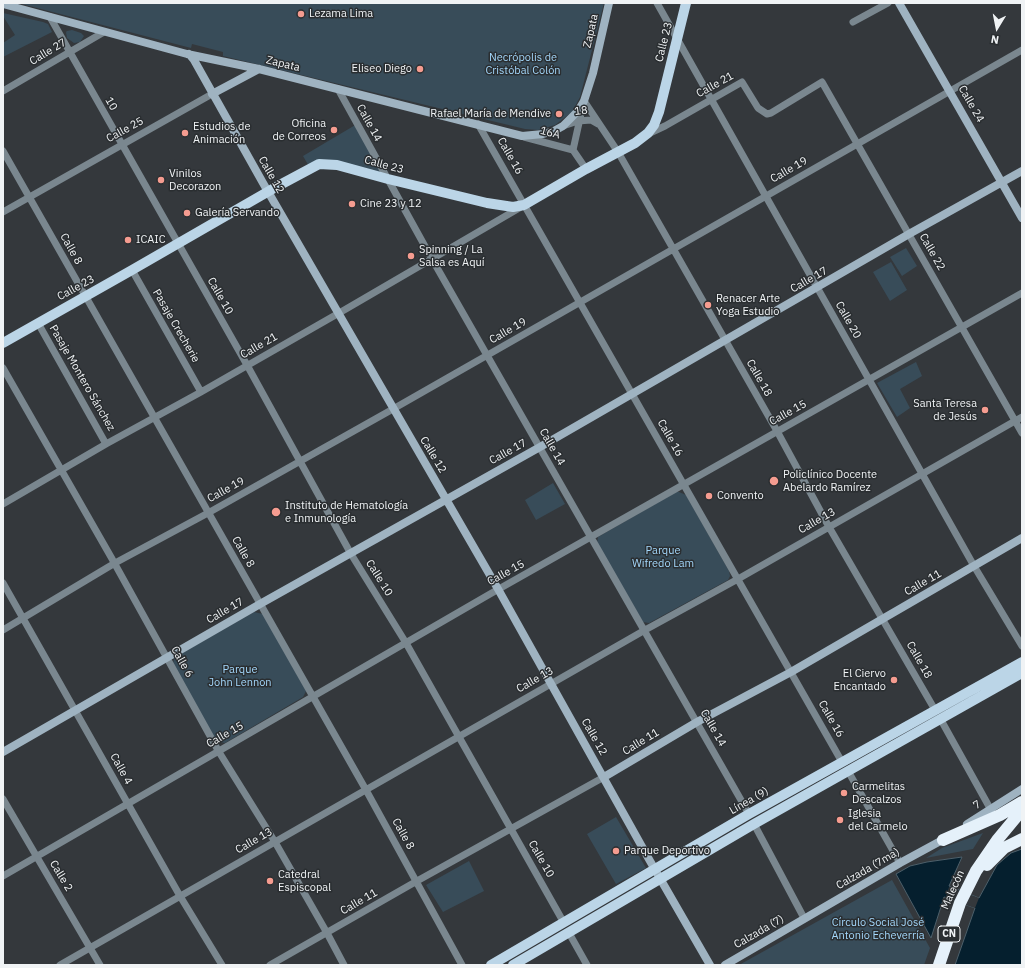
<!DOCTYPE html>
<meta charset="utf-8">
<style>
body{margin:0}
#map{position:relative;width:1025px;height:968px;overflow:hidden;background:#34383c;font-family:"IBM Plex Sans",sans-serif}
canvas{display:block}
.frame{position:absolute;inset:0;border:4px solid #f0f3f5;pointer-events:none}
.north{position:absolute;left:977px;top:8px;width:40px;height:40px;-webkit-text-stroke:3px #2a2e31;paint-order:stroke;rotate:190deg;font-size:11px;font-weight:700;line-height:16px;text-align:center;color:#f0f3f5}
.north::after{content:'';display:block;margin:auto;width:14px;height:18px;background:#f0f3f5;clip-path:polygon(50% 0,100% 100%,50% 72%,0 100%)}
</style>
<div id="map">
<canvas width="1025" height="968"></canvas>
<div class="frame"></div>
<div class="north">N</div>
</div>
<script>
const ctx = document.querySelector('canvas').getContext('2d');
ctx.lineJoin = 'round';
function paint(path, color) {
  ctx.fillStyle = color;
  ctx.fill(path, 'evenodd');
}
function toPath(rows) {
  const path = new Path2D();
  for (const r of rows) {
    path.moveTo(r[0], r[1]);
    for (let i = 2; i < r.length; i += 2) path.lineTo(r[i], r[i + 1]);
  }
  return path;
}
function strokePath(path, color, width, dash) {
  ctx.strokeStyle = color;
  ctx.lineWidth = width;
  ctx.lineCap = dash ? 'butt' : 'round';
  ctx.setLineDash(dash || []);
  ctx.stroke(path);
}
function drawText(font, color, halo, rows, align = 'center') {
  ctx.font = font + ' "IBM Plex Sans",sans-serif';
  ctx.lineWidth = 3;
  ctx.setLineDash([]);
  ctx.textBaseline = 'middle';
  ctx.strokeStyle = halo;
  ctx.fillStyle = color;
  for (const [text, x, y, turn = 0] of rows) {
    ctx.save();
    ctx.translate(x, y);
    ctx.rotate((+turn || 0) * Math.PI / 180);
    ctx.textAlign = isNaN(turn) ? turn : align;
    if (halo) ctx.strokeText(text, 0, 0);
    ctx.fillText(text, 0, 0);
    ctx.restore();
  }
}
const green = toPath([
 [18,3,604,3,580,97,572,112,555,125,538,130,525,129,223,56,223,52,192,44,191,48],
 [3,13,43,22,48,24,52,32,3,57,3,43,15,35,3,16],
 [72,30,81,33,84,36,80,42,74,43,67,38,66,32,67,31],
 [357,124,388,179,354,169,310,168,303,156],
 [906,248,917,266,902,276,890,257],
 [891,262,907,290,890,301,873,272],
 [916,362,922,376,900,389,910,408,897,417,877,383],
 [553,483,565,504,536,520,525,500],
 [676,492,679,492,686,495,729,571,730,576,728,580,649,623,643,622,597,543,598,537],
 [254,612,263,614,306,691,303,697,225,743,216,741,173,664,174,659,175,657],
 [616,817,646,868,616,884,587,834],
 [983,833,973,849,926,858,942,848],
 [469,861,484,891,443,912,426,885],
 [892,880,930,948,924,965,739,965]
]);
const water = toPath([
 [1022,849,1022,965,955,965,975,908,944,897,931,938,896,874,910,866,927,862,962,857,949,886,979,898,997,865,1011,853,1022,849]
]);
const pier = toPath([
 [949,887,979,898,975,908,946,898]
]);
const street = toPath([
 [657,3,974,566,1022,646],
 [50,17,247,365,351,554,406,643,564,923],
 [853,22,888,3],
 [338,89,432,259,749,814],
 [3,91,104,32],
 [584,101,618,152,777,431,829,527,935,710],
 [478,124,842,762],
 [563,126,578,121,591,120,598,124],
 [650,133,665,126,742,82,758,108,767,114,771,113,822,82,1022,433],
 [524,137,573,150,586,169],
 [573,150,583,105],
 [3,151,366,790,462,965],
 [3,212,212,94],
 [132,270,201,392],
 [38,323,106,444],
 [3,368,111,557,219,752,275,842,327,933,344,965],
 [3,504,106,444,201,392,346,309,521,207],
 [3,583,180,896,222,965],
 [3,630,115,563,208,513,393,409,1022,50],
 [941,720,991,810],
 [848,771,900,863],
 [3,799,100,965],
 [754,824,804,918],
 [3,876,490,594,1022,293],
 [569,933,587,965],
 [60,965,645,630,738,579,1022,417],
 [270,965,417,881,604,777]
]);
const secondary = toPath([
 [899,3,1022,218],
 [3,4,187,54,259,69,522,136,543,134,554,131,563,126,578,111,584,101,593,73,609,3],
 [189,54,194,60,263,183,498,589,650,861,710,965],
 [212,94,259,69],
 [3,752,260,604,540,447,909,234,1022,171],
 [604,777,697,722,791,672,1022,538],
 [967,824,1022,789],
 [725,965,900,863,946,838]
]);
const primary = toPath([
 [3,343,132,270,276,187,319,164,337,165,388,179,487,203,513,207,524,205,586,169,635,143,648,133,654,125,659,112,686,3],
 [491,965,749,814,1022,662],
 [513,965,754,824,1022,673]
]);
const highway = toPath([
 [943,840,1000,815,1022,802],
 [987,865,1004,848,1022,839],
 [939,965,960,903,976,871,998,839,1022,810]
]);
const markers = [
 [301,14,4,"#f59c90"],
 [420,69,4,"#f59c90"],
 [559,114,4,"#f59c90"],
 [334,130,4,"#f59c90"],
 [185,133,4,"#f59c90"],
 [161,180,4,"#f59c90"],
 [352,204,4,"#f59c90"],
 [187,213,4,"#f59c90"],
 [128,240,4,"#f59c90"],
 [411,256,4,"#f59c90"],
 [708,305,4,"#f59c90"],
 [985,410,4,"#f59c90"],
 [774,481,5,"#f59c90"],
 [709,496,4,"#f59c90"],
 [276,512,5,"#f59c90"],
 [894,680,4,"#f59c90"],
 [844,793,4,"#f59c90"],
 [840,820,4,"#f59c90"],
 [616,851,4,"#f59c90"],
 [270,881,4,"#f59c90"]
];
const shields = [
 [949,934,22]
];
const shieldNames = [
 ["CN",949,934]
];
const poiNames = [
 ["Lezama Lima",309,14],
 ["Eliseo Diego",412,69,"right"],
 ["Rafael María de Mendive",551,114,"right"],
 ["Oficina",326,124,"right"],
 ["de Correos",326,137,"right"],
 ["Estudios de",193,127],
 ["Animación",193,140],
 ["Vinilos",169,174],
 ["Decorazon",169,187],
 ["Cine 23 y 12",360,204],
 ["Galería Servando",195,213],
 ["ICAIC",136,240],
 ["Spinning / La",419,250],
 ["Salsa es Aquí",419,263],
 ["Renacer Arte",716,299],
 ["Yoga Estudio",716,312],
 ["Santa Teresa",977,404,"right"],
 ["de Jesús",977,417,"right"],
 ["Policlínico Docente",783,475],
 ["Abelardo Ramírez",783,488],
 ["Convento",717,496],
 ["Instituto de Hematología",285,506],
 ["e Inmunología",285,519],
 ["El Ciervo",886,674,"right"],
 ["Encantado",886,687,"right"],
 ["Carmelitas",852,787],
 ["Descalzos",852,800],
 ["Iglesia",848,814],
 ["del Carmelo",848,827],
 ["Parque Deportivo",624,851],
 ["Catedral",278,875],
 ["Espiscopal",278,888]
];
const streetNames = [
 ["Zapata",591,31,-77],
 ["Calle 23",664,42,-76],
 ["Calle 27",48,52,-31],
 ["Zapata",283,64,14],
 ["Calle 21",715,85,-29],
 ["10",111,104,60],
 ["Calle 24",971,104,60],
 ["18",581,111,-7],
 ["Calle 14",369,123,61],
 ["Calle 25",125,130,-29],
 ["16A",550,133,15],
 ["Calle 16",510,156,60],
 ["Calle 23",384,165,15],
 ["Calle 19",789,170,-30],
 ["Calle 12",271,175,60],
 ["Calle 8",71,249,61],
 ["Calle 22",932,252,60],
 ["Calle 17",809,280,-30],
 ["Calle 23",76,288,-29],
 ["Calle 10",220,296,60],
 ["Calle 20",848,320,60],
 ["Pasaje Crecherie",176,326,60],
 ["Calle 19",508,331,-30],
 ["Calle 21",259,346,-30],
 ["Pasaje Montero Sánchez",82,378,60],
 ["Calle 18",759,378,60],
 ["Calle 15",788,413,-29],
 ["Calle 16",670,438,60],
 ["Calle 14",552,447,60],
 ["Calle 17",508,452,-29],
 ["Calle 12",433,455,59],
 ["Calle 19",226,490,-29],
 ["Calle 13",817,521,-30],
 ["Calle 8",243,552,60],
 ["Calle 15",506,573,-29],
 ["Calle 10",379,578,58],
 ["Calle 11",923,583,-30],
 ["Calle 17",225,611,-30],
 ["Calle 18",919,660,60],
 ["Calle 6",182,662,61],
 ["Calle 13",535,680,-30],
 ["Calle 16",831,719,60],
 ["Calle 14",713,728,60],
 ["Calle 15",225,735,-30],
 ["Calle 12",594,737,60],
 ["Calle 11",641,742,-31],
 ["Calle 4",121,769,61],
 ["Línea (9)",749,801,-30],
 ["7",977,805,-32],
 ["Calle 8",403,834,61],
 ["Calle 13",254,841,-30],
 ["Calle 10",541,859,60],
 ["Calzada (7ma)",868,869,-30],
 ["Calle 2",61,876,59],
 ["Malecón",953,890,-66],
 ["Calle 11",359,902,-30],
 ["Calzada (7)",759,932,-30]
];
const parkNames = [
 ["Necrópolis de",523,58],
 ["Cristóbal Colón",523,71],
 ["Parque",663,551],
 ["Wifredo Lam",663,564],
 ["Parque",240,670],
 ["John Lennon",240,683],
 ["Círculo Social José",878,923],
 ["Antonio Echeverría",878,936]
];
paint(green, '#384c59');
paint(water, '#051f2e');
strokePath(water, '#4c5f6a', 1);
paint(pier, '#34383c');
strokePath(street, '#7a878f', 7);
strokePath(secondary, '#9fb3c1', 8);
strokePath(primary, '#bbd5e7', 10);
strokePath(highway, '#e5f1fa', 12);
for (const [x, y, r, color] of markers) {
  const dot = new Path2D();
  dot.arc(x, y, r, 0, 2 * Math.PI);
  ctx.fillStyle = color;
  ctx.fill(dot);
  strokePath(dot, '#2a2e31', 1.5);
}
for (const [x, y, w] of shields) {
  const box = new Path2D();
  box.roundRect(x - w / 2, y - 8, w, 16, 3);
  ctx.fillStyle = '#2a2e31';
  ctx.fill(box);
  strokePath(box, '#f0f3f5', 1);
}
drawText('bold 10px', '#f0f3f5', null, shieldNames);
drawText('11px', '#f0f3f5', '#2a2e31', poiNames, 'left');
drawText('11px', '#f0f3f5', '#2a2e31', streetNames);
drawText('11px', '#a3d7fb', '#2a2e31', parkNames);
</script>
